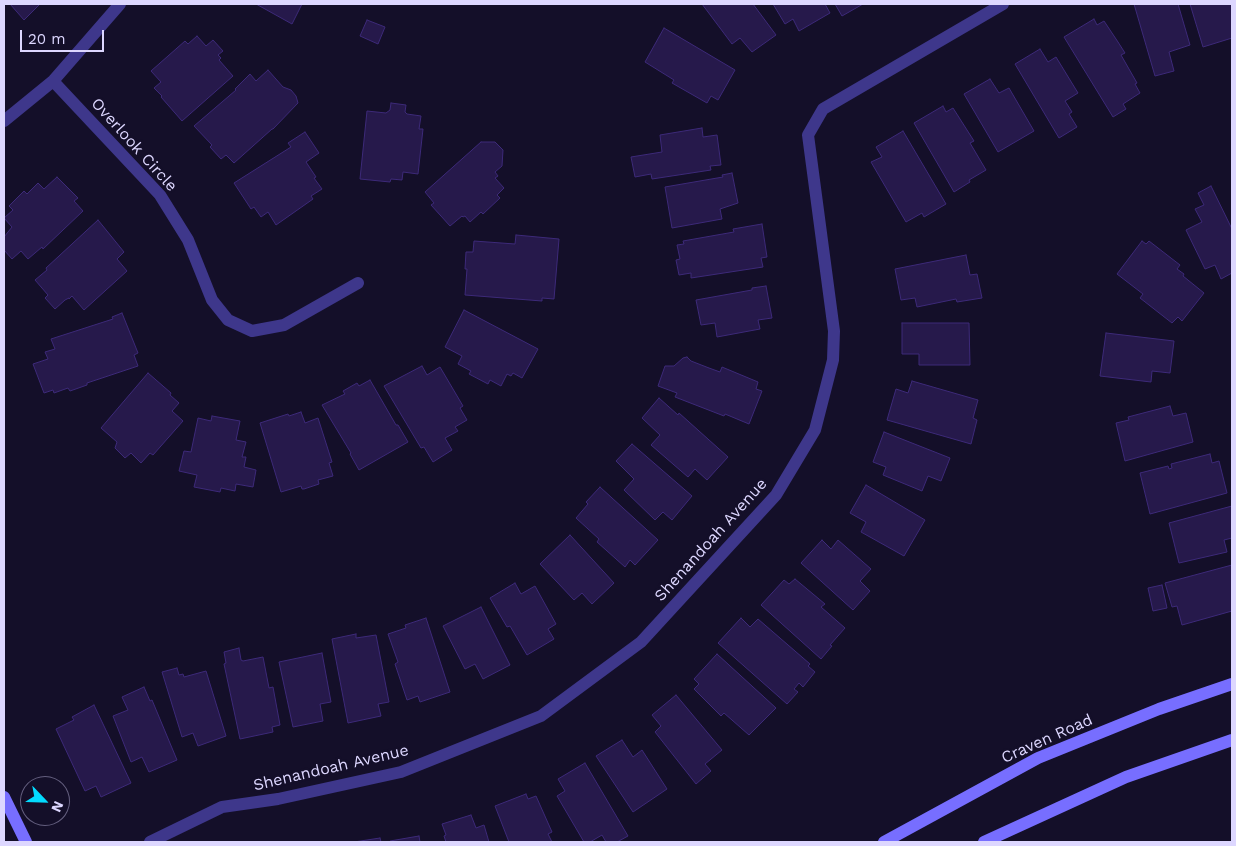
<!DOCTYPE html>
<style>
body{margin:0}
#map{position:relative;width:1236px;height:846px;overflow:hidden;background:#140f29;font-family:"Work Sans",sans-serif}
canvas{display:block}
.frame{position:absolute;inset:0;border:5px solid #ddd7ff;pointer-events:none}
.north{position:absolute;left:20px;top:776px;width:50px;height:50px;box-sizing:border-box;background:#140f29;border:1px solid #645f7f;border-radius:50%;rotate:114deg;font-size:14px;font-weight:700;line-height:20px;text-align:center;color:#ddd7ff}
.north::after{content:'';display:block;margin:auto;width:18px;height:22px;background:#03dbff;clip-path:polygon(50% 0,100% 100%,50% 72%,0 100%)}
.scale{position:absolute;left:20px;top:30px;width:84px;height:22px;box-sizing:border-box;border:2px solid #ddd7ff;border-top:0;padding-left:6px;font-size:15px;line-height:18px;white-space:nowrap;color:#ddd7ff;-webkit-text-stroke:4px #140f29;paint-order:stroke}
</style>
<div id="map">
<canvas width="1236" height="846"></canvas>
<div class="frame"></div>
<div class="north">N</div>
<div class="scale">20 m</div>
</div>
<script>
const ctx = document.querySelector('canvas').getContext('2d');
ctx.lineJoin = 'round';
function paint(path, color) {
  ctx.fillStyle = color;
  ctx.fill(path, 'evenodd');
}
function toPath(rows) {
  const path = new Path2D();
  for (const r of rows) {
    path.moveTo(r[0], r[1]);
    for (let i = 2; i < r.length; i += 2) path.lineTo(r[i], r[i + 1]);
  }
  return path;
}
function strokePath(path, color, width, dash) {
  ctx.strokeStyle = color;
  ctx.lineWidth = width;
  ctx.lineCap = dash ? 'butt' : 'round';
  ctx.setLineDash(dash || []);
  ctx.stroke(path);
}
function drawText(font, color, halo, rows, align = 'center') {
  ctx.font = font + ' "Work Sans",sans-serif';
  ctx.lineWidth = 5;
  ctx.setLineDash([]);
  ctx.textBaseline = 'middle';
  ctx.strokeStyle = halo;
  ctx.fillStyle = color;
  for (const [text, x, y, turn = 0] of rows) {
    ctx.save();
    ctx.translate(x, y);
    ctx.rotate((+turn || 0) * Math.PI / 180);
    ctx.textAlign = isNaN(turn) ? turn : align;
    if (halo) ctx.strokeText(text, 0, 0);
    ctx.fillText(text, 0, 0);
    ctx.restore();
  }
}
const building = toPath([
 [10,4,40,4,24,20,10,4],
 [256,4,302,4,292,24,256,4],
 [702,4,753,4,776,35,752,52,740,38,732,44,702,4],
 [773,4,825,4,830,13,799,31,793,19,785,24,773,4],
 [835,4,863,4,842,16,835,4],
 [1134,4,1178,4,1190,45,1169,52,1174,71,1155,76,1134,4],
 [1190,4,1232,4,1232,38,1203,47,1190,4],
 [1094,19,1097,25,1104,21,1118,42,1125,53,1121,55,1137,83,1135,84,1140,93,1123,104,1126,109,1113,117,1064,37,1094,19],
 [367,20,385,27,378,44,360,36,367,20],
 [664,28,735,70,718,100,711,96,707,103,672,83,674,80,645,62,664,28],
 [197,36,206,46,213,40,223,51,218,55,221,58,219,60,233,76,182,121,161,97,162,96,154,88,161,82,151,71,185,41,188,44,197,36],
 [1040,49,1048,62,1056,57,1078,93,1065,101,1072,112,1069,114,1077,127,1059,138,1015,64,1040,49],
 [268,70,283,87,291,90,296,96,298,103,273,129,272,129,234,163,226,155,221,159,210,147,212,145,194,126,236,90,235,89,250,74,256,81,268,70],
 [990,79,999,93,1009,88,1034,131,998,152,964,94,990,79],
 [391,103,406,105,405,112,407,114,421,116,419,129,423,129,418,174,403,172,402,180,391,179,390,182,360,179,367,111,386,113,390,110,391,103],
 [943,106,946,112,953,108,974,141,970,143,986,170,969,180,970,182,954,192,914,123,943,106],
 [702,128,703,137,717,135,721,165,710,166,711,170,652,179,651,174,635,177,631,157,662,152,660,135,702,128],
 [903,131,946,204,924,217,922,213,906,222,871,162,882,157,876,147,903,131],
 [305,132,319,153,306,162,316,177,314,178,322,189,311,196,313,199,276,225,268,212,261,217,254,207,251,209,234,183,291,147,288,143,305,132],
 [481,142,495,142,503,150,502,166,495,172,498,176,495,178,504,188,497,195,500,198,483,214,481,212,470,222,465,216,463,217,462,216,450,226,431,205,434,203,425,192,481,142],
 [732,173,738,203,720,209,722,219,672,228,665,187,723,177,722,175,732,173],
 [57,177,78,198,74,201,83,211,43,249,42,247,28,259,21,251,12,259,4,250,4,237,12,227,4,218,13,210,9,206,24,191,27,194,38,183,44,189,57,177],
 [1211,186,1232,229,1232,273,1221,279,1215,265,1205,269,1186,230,1202,222,1195,209,1204,205,1198,193,1211,186],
 [98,220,124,252,117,259,127,271,84,310,72,296,69,299,69,298,65,300,55,309,45,298,48,295,35,280,47,270,46,268,98,220],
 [762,224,767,257,761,258,763,267,691,278,691,273,679,275,676,260,680,259,677,245,684,244,683,241,734,232,733,229,762,224],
 [516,235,559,239,554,299,542,298,542,301,465,295,467,269,465,269,466,252,473,252,474,241,515,244,516,235],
 [1142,241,1146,244,1149,241,1180,265,1177,269,1184,274,1183,276,1204,293,1182,321,1178,317,1172,323,1140,298,1143,294,1117,274,1142,241],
 [966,255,970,275,977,274,982,298,957,302,956,299,917,307,915,298,901,300,895,269,966,255],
 [766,286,772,318,758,320,760,329,717,337,715,323,701,325,696,300,752,290,752,288,766,286],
 [464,310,538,349,522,378,513,373,511,376,507,374,501,386,490,380,488,384,469,374,471,371,458,364,462,356,445,347,464,310],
 [122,313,138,353,134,355,138,366,87,383,87,385,70,391,68,388,54,393,53,390,44,393,33,364,48,359,45,352,55,349,51,339,113,319,112,317,122,313],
 [902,323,969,323,970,365,919,365,919,354,902,354,902,323],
 [1106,333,1174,341,1170,373,1152,371,1151,382,1100,376,1106,333],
 [687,357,691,361,709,368,720,372,722,367,758,382,756,389,762,391,749,424,725,414,724,416,675,397,677,393,658,386,665,366,674,366,683,358,687,357],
 [422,366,427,375,440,367,463,406,460,408,467,420,455,427,458,431,445,438,452,450,433,462,424,447,421,448,384,386,422,366],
 [148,373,171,393,170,395,179,403,172,411,183,421,153,455,150,453,141,463,131,453,125,458,115,448,117,442,101,428,148,373],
 [370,380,396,425,398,425,408,442,359,470,350,454,351,453,322,405,345,394,343,391,357,383,359,386,370,380],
 [912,381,978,400,973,418,977,420,971,444,887,420,896,389,908,393,912,381],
 [659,398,678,415,679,413,728,457,707,480,695,469,688,477,651,445,660,435,642,418,659,398],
 [1170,406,1173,416,1186,413,1193,442,1125,461,1116,423,1129,420,1128,417,1170,406],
 [301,412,305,423,318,418,332,462,329,463,333,476,318,480,319,484,304,489,302,489,301,486,281,492,260,423,288,414,289,416,301,412],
 [212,416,240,421,236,440,246,442,242,457,246,457,244,467,256,470,253,487,236,484,235,491,221,488,220,492,194,487,197,475,179,471,184,451,191,452,198,418,211,421,212,416],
 [884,432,950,458,941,481,928,476,922,491,883,475,886,467,873,462,884,432],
 [632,444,692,496,672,520,663,512,655,520,624,490,634,479,616,461,632,444],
 [1210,454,1212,463,1219,461,1227,493,1150,514,1140,473,1168,466,1169,469,1172,468,1171,464,1210,454],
 [866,485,925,520,904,556,861,532,866,522,850,513,866,485],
 [600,487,658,540,635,565,630,560,625,567,597,542,599,539,576,518,588,504,586,502,600,487],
 [1232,506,1232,538,1224,540,1227,552,1179,563,1169,523,1232,506],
 [570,535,614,583,592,604,582,593,574,600,540,564,570,535],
 [822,540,831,549,838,540,871,569,860,581,870,591,853,610,801,563,822,540],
 [1232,565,1232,611,1182,625,1177,606,1172,607,1165,583,1232,565],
 [795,579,825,604,821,607,845,628,830,645,832,646,821,659,761,605,784,580,789,584,795,579],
 [515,583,521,594,535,586,556,624,548,629,554,639,527,655,510,626,507,627,490,598,515,583],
 [1162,585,1167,608,1153,611,1148,588,1162,585],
 [481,607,510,665,483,679,475,664,465,669,443,626,481,607],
 [426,618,450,692,420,702,418,696,407,700,395,664,398,662,388,634,406,628,405,625,426,618],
 [741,618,750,627,758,619,810,664,808,666,815,672,803,687,799,683,794,689,798,692,787,704,718,643,741,618],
 [356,634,356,638,376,635,389,702,378,704,381,716,348,723,332,639,356,634],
 [239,648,241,660,243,661,263,657,269,688,273,687,280,725,272,727,273,732,240,739,224,664,226,663,224,652,239,648],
 [322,653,331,702,320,704,323,721,293,727,279,662,322,653],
 [717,654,776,708,749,735,724,713,721,716,694,689,699,684,694,679,717,654],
 [177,668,179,675,183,674,184,677,206,671,226,736,198,746,193,733,182,737,162,672,177,668],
 [144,687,150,701,152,700,177,760,149,772,142,757,131,762,113,716,128,710,122,697,144,687],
 [676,695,722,750,705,764,711,771,696,784,655,732,661,726,652,715,676,695],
 [94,705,131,783,101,797,96,786,85,791,56,729,74,720,72,717,94,705],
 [622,740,633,757,642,750,667,789,633,812,596,756,622,740],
 [585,763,628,836,617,842,606,842,602,835,590,842,584,842,557,796,565,791,558,779,585,763],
 [526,794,528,799,536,796,552,832,548,834,552,842,509,842,495,806,526,794],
 [471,815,476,828,484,825,489,842,446,842,444,836,446,835,442,824,471,815],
 [419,836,420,842,390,842,390,841,419,836],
 [380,838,381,842,354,842,380,838]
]);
const street = toPath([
 [53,81,160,195,188,240,212,300,228,320,252,331,284,325,358,283],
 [4,121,53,81,120,4],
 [150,842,222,807,278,799,401,772,541,716,641,642,776,495,815,430,833,360,834,331,808,135,823,109,1003,4]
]);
const secondary = toPath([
 [4,797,26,842],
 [884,842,1038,758,1159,709,1232,684],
 [984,842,1126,777,1232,740]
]);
const streetNames = [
 ["Overlook Circle",134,145,48],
 ["Shenandoah Avenue",711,540,-48],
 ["Craven Road",1047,739,-24],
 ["Shenandoah Avenue",331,768,-13]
];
paint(building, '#26194b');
strokePath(building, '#3d2a79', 1);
strokePath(street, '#3e378b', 12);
strokePath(secondary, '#776eff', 12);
drawText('16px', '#ddd7ff', '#140f29', streetNames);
</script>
